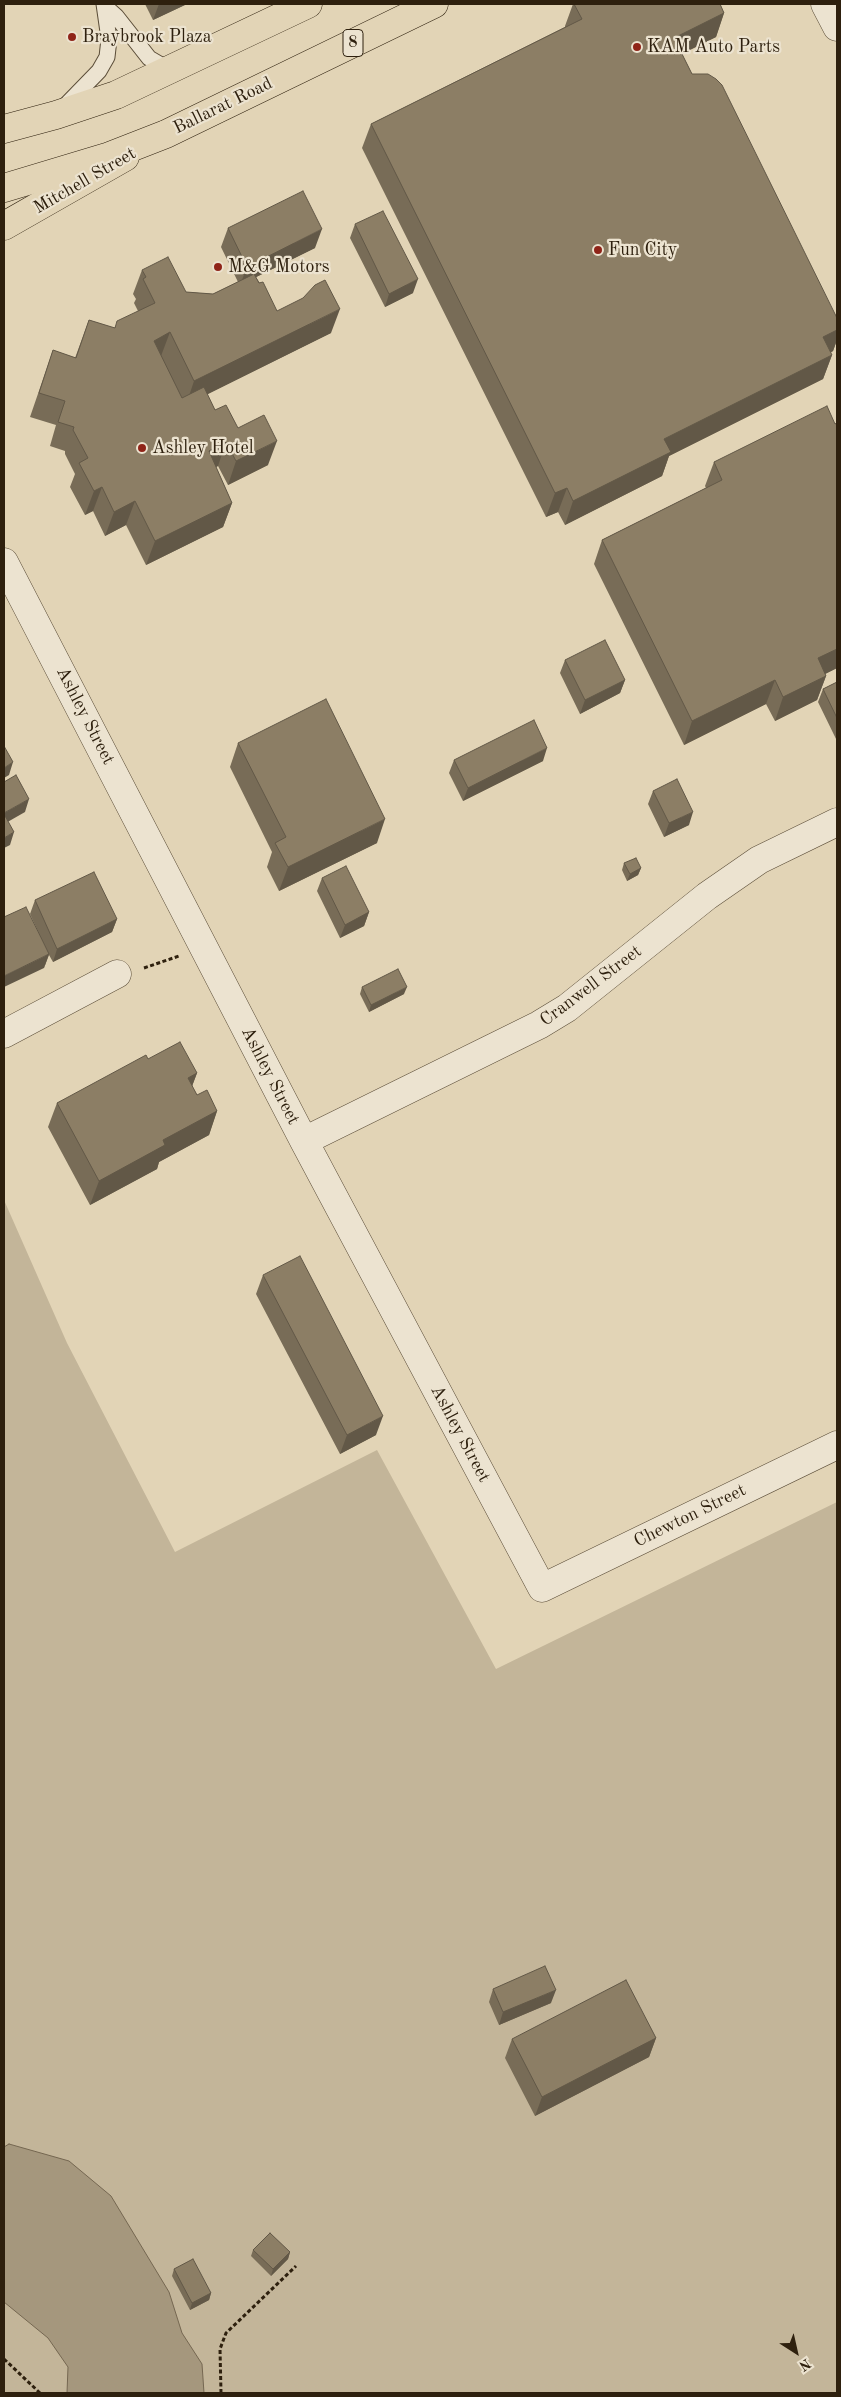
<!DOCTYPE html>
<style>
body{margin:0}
#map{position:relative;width:841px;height:2397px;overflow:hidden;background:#e2d4b6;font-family:"Old Standard TT",serif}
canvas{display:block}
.frame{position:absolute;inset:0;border:5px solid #2e200e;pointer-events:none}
.north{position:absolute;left:771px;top:2327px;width:50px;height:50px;-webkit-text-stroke:4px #ece3d0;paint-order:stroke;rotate:145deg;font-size:14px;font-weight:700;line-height:20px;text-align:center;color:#2e200e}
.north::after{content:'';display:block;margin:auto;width:18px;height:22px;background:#2e200e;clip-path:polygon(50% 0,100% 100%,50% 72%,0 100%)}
</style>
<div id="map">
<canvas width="841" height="2397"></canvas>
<div class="frame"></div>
<div class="north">N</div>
</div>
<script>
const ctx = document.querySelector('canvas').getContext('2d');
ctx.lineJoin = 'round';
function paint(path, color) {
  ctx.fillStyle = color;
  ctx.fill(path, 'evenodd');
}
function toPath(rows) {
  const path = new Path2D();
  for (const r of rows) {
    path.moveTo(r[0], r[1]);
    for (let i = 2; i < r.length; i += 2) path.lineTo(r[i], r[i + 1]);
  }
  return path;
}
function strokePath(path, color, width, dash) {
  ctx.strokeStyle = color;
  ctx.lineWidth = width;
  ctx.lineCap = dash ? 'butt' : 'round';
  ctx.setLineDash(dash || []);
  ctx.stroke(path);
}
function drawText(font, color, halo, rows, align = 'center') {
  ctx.font = font + ' "Old Standard TT",serif';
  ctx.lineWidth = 4.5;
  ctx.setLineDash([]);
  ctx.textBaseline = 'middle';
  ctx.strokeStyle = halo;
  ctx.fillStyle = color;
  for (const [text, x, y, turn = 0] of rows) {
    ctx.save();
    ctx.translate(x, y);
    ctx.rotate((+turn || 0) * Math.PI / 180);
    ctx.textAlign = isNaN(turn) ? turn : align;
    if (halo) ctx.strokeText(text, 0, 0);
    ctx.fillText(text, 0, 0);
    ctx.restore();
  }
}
const green = toPath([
 [4,1200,67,1343,175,1552,377,1450,496,1669,837,1502,837,2393,4,2393]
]);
const water = toPath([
 [9,2144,69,2161,111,2196,169,2292,182,2333,202,2364,204,2393,67,2393,68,2367,48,2338,4,2302,4,2147,9,2144]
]);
const path = toPath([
 [144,968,179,956],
 [4,2359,40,2393],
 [221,2393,220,2349,226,2333,296,2266]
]);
const lane = toPath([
 [106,7,116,16,149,58,161,65,173,66],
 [64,107,99,71,107,57,109,39,104,4]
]);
const street = toPath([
 [825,4,837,27],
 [4,562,304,1141,542,1588,837,1445],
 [4,1034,117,974],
 [304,1141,539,1025,567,1008,707,896,759,860,837,822]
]);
const primary = toPath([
 [4,226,125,157]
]);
const highway = toPath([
 [4,129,56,115,116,95,308,4],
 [4,188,107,157,166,134,434,4]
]);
const wall = toPath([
 [145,4,187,4,153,20],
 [573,4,720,4,724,13,716,37,682,54,692,74,837,318,837,340,833,351,830,353,832,355,823,379,669,456,662,476,565,525,558,512,546,517,362,148,371,124,565,27,565,26],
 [355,224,413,293,385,307,350,238],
 [228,228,315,248,256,277,277,311,331,333,207,394,215,410,238,428,268,465,228,485,218,466,216,467,232,503,223,527,146,565,126,525,105,536,93,511,85,515,70,487,75,474,65,454,65,451,50,446,56,425,30,417,53,350,75,358,89,320,114,328,138,311,134,303,136,299,133,294,142,270,186,292,213,294,238,282,221,247],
 [837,423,837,668,825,674,826,676,817,700,775,721,766,704,684,745,594,564,602,540,706,488,705,486,714,462],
 [565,660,625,680,620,693,580,714,560,673],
 [837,682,837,741,818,702,823,689],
 [238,743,377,843,279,891,267,867,272,852,230,767],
 [454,760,543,761,463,801,449,773],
 [653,791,689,825,664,837,648,804],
 [624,863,641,868,638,875,627,881,622,870],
 [322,878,369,912,364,926,340,938,317,891],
 [35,900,117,919,112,932,53,962,49,955,44,968,47,951,30,914],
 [362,987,404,994,369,1012,360,994],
 [148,1059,197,1073,192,1086,197,1095,217,1111,209,1135,159,1162,157,1169,90,1205,48,1127,57,1103],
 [263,1275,376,1435,340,1454,256,1294],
 [493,1989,551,2003,499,2025,489,2002],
 [656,2038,649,2057,535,2116,505,2058,512,2039],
 [253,2250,290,2252,288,2259,271,2276,251,2256],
 [174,2269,211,2293,209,2300,190,2310,172,2276]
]);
const shadedWall = toPath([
 [159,4,187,4,153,20],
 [724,13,716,37,665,62,674,38],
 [322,229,315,248,240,285,247,267],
 [418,279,413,293,385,307,389,294],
 [340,309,331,333,186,405,194,381],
 [837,330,837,340,833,351,814,361,823,337],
 [170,332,161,356,154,341],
 [832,355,823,379,669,456,662,476,565,525,573,501,664,439],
 [277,441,268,465,228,485,236,461],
 [226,442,218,466,200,475,209,451],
 [102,487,93,511,85,515,94,491],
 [567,488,558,512,546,517,555,493],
 [135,501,126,525,105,536,114,512],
 [232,503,223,527,146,565,155,541],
 [837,649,837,668,809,682,818,658],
 [826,676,817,700,775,721,783,697],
 [625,680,620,693,580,714,585,700],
 [775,680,766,704,684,745,692,721],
 [547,748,543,761,463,801,468,788],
 [13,762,9,775,4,778,4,768],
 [29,799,25,812,4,824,4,813],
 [693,812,689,825,664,837,669,823],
 [385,819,377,843,279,891,288,867],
 [14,832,10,845,4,848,4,838],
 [641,868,638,875,627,881,630,874],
 [369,912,364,926,340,938,345,925],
 [117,919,112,932,53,962,57,949],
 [49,954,44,968,4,987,4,976],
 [407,987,404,994,369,1012,371,1005],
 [197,1073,188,1097,188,1078],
 [217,1111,209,1135,159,1162,157,1169,90,1205,99,1181,163,1140],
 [383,1416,376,1435,340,1454,347,1435],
 [556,1990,551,2003,499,2025,503,2012],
 [656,2038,649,2057,535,2116,542,2097],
 [290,2252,288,2259,271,2276,273,2269],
 [211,2293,209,2300,190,2310,192,2303]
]);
const building = toPath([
 [574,4,720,4,724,13,674,38,692,74,708,74,716,79,722,85,837,318,837,330,823,337,832,355,664,439,671,452,573,501,567,488,555,493,371,124,582,19,574,4],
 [303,191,322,229,247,267,228,228,303,191],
 [383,211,418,279,389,294,355,224,383,211],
 [168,257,186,292,213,294,254,274,259,283,263,282,277,311,303,298,315,285,325,280,340,309,194,381,170,332,154,341,182,398,204,387,215,410,226,405,238,428,264,415,277,441,236,461,226,442,209,451,232,503,155,541,135,501,114,512,102,487,94,491,79,463,88,458,73,430,74,427,58,422,65,401,39,393,53,350,76,358,89,320,115,328,117,321,155,303,143,279,146,277,142,270,168,257],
 [827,406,835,424,837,423,837,649,818,658,826,676,783,697,775,680,692,721,602,540,722,480,714,462,827,406],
 [605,640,625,680,585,700,565,660,605,640],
 [837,682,837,718,823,689,837,682],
 [326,699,385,819,288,867,275,843,286,837,238,743,326,699],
 [534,720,547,748,468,788,454,760,534,720],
 [4,746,13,762,4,768,4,746],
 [16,775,29,799,4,813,4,782,16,775],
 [677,779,693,812,669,823,653,791,677,779],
 [4,814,14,832,4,838,4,814],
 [636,858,641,868,630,874,624,863,636,858],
 [346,866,369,912,345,925,322,878,346,866],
 [94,872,117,919,57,949,35,900,94,872],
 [26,907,49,954,4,976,4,917,26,907],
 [398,969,407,987,371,1005,362,987,398,969],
 [180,1042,197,1073,188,1078,197,1095,207,1090,217,1111,163,1140,165,1145,99,1181,57,1103,146,1055,148,1059,180,1042],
 [300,1256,383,1416,347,1435,263,1275,300,1256],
 [545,1966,556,1990,503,2012,493,1989,545,1966],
 [626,1980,656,2038,542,2097,512,2039,626,1980],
 [270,2233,290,2252,273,2269,253,2250,270,2233],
 [193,2259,211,2293,192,2303,174,2269,193,2259]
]);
const markers = [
 [72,37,5,"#8f2418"],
 [637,47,5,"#8f2418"],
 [598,250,5,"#8f2418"],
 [218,267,5,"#8f2418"],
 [142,448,5,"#8f2418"]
];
const shields = [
 [353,43,20]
];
const shieldNames = [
 ["8",353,43]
];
const poiNames = [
 ["Braybrook Plaza",82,37],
 ["KAM Auto Parts",647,47],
 ["Fun City",608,250],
 ["M&G Motors",228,267],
 ["Ashley Hotel",152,448]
];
const streetNames = [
 ["Ballarat Road",223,106,-26],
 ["Mitchell Street",85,181,-30],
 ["Ashley Street",85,716,63],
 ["Cranwell Street",591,986,-37],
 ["Ashley Street",270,1076,63],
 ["Ashley Street",460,1434,62],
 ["Chewton Street",690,1516,-26]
];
paint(green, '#c3b599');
paint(water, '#a5977d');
strokePath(water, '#756751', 1);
strokePath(lane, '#5b4d38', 17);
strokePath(street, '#5b4d38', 29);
strokePath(primary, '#2e200e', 29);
strokePath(highway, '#2e200e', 29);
strokePath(path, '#2e200e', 3, [4, 2.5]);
strokePath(lane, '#ece3d0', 15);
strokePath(street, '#ece3d0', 28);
strokePath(primary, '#e2d4b6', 28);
strokePath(highway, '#e2d4b6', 28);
paint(wall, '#786c57');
paint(shadedWall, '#625847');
paint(building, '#8c7e65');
strokePath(building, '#625847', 1);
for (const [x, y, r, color] of markers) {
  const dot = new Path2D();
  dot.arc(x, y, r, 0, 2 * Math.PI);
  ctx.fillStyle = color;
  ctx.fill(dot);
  strokePath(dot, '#ece3d0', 2);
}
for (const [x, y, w] of shields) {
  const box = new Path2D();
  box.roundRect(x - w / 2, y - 13.5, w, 27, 4);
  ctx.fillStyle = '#ece3d0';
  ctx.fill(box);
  strokePath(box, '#2e200e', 1);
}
drawText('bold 16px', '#2e200e', null, shieldNames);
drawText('18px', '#2e200e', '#ece3d0', poiNames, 'left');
drawText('18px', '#2e200e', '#ece3d0', streetNames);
</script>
